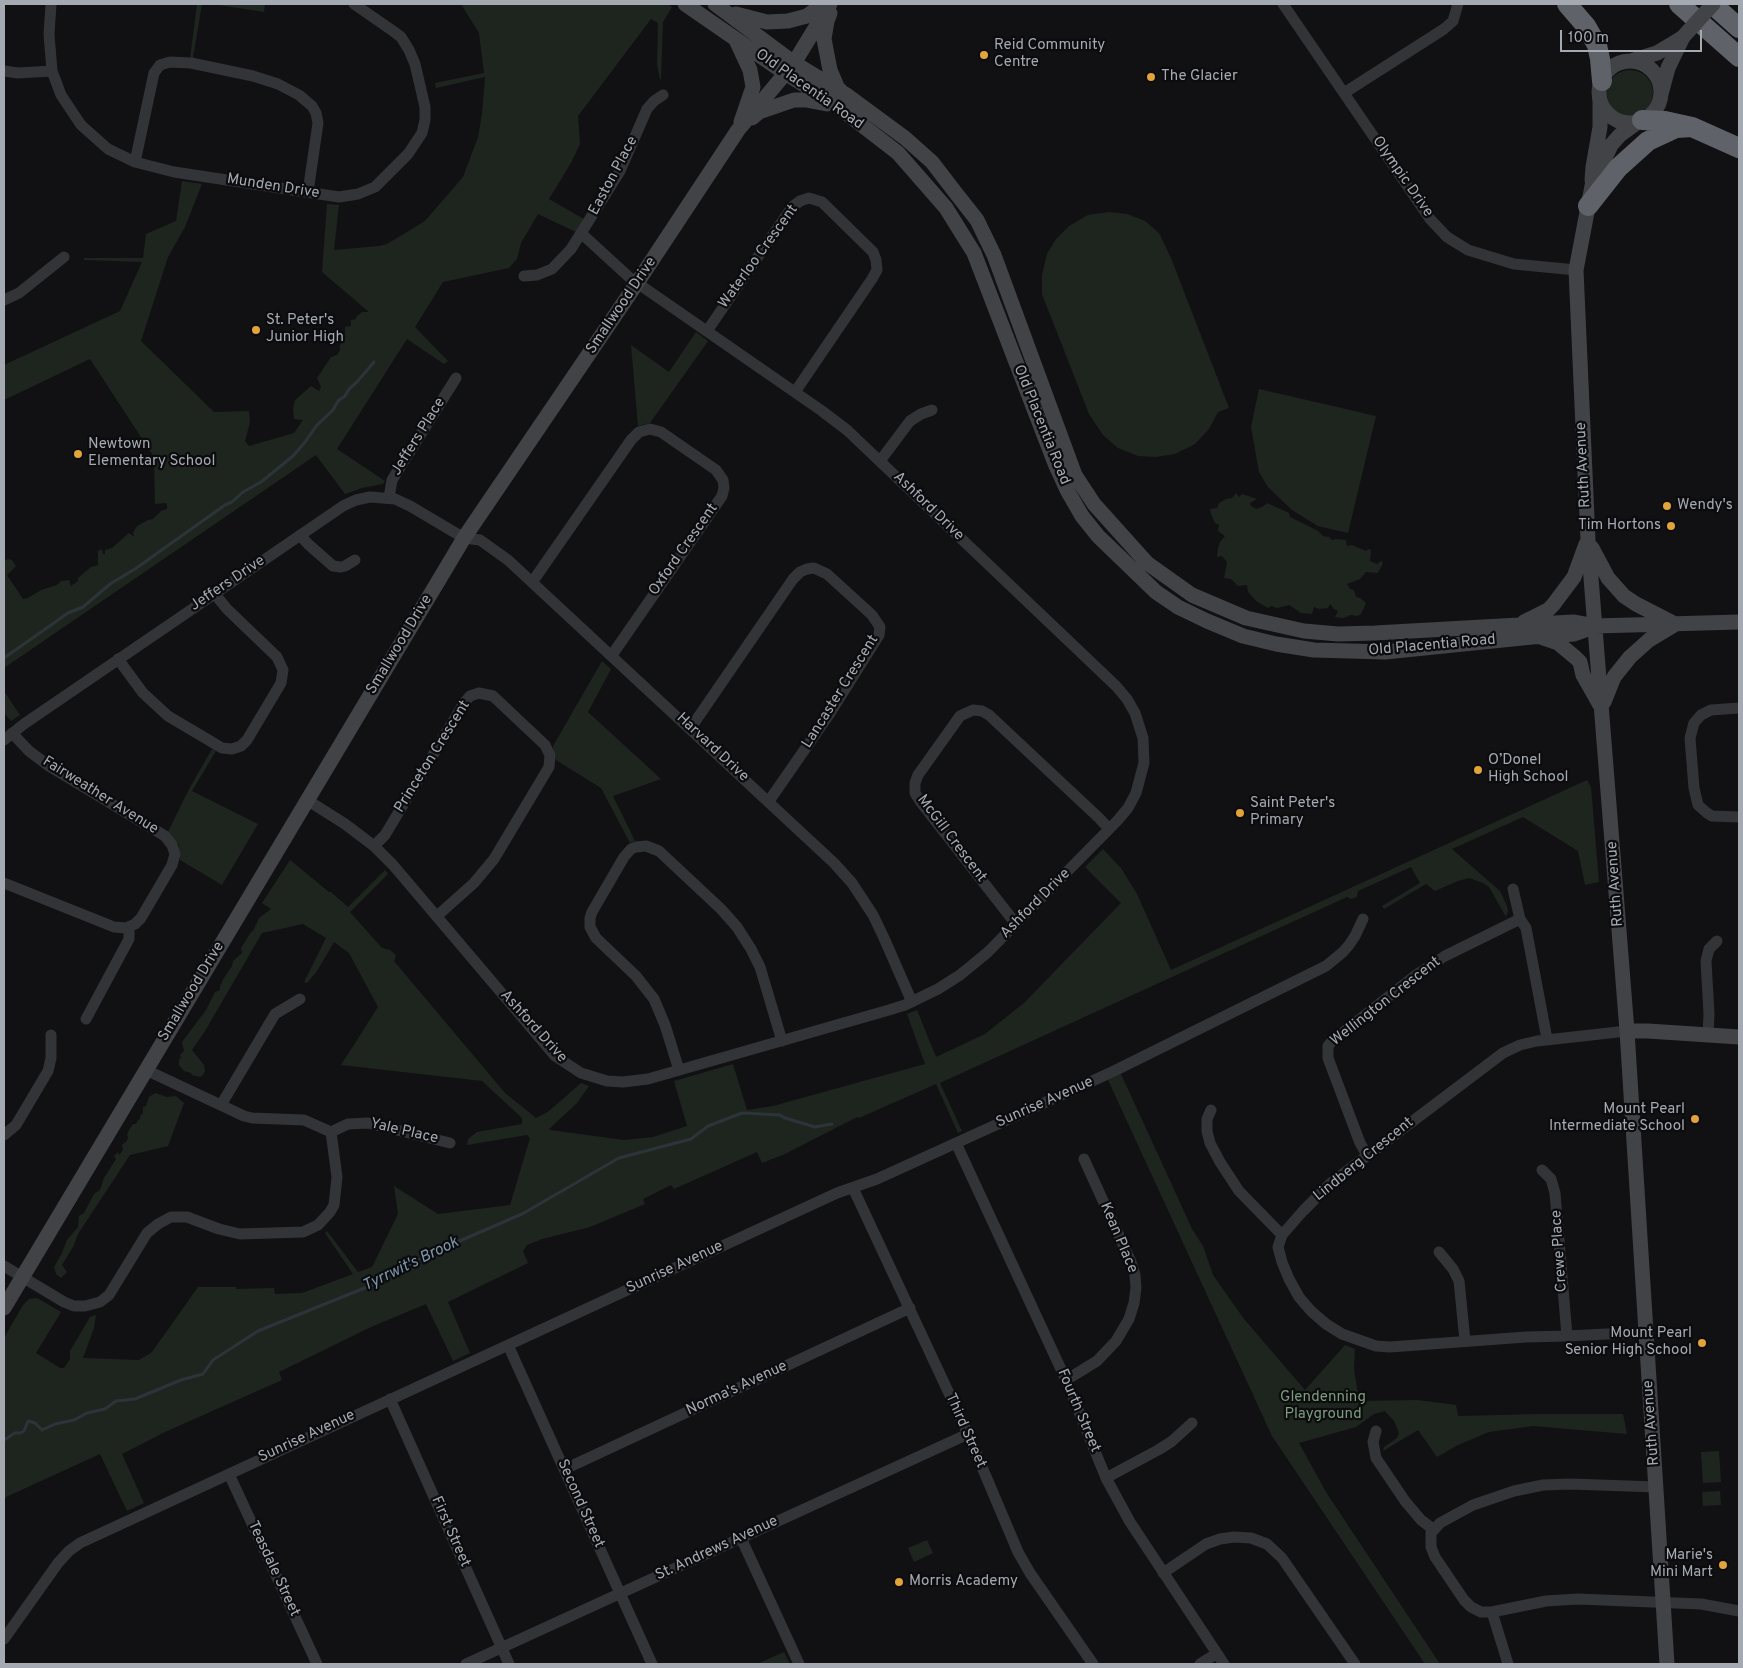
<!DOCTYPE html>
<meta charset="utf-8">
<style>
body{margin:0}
#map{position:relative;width:1743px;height:1668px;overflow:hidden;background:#111113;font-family:Overpass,sans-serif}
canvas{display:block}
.frame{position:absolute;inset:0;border:5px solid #a4a9b2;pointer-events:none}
.scale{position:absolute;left:1560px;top:30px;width:142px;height:22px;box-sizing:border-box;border:2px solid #a4a9b2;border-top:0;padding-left:6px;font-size:15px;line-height:18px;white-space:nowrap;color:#a4a9b2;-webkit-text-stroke:4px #0c0c0e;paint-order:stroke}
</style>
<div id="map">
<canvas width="1743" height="1668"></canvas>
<div class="frame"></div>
<div class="scale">100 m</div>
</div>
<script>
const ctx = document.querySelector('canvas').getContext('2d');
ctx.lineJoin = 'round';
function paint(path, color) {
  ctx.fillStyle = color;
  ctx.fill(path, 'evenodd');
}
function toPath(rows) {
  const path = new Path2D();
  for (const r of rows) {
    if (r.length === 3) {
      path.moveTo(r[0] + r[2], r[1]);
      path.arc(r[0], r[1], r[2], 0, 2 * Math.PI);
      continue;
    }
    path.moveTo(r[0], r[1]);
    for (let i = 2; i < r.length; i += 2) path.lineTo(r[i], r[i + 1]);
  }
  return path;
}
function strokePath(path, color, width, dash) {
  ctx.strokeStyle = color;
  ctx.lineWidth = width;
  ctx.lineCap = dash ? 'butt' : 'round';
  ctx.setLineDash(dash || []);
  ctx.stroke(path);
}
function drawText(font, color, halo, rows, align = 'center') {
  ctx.font = font + ' Overpass,sans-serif';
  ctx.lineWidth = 4.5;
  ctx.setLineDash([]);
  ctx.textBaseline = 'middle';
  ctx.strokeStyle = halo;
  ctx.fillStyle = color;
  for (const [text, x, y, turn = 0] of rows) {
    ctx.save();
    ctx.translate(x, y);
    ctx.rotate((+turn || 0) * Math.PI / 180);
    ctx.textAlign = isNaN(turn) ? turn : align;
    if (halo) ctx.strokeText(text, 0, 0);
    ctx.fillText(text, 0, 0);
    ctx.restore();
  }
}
const green = toPath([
 [197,4,202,4,193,58,190,58],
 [212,4,265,4,264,12],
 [461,4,667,4,672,7,663,22,661,79,660,79,657,65,658,23,651,19,578,116,580,144,571,163,549,199,584,219,576,232,538,214,521,243,517,259,509,268,443,282,415,327,448,361,444,364,407,339,337,449,385,481,383,484,362,488,345,494,316,455,4,668,4,561,8,559,12,560,16,566,7,575,23,599,28,598,41,590,57,585,61,581,69,580,71,586,78,581,78,578,91,567,98,565,98,551,102,549,103,554,105,554,105,550,112,548,129,533,134,537,133,533,137,526,148,520,153,519,161,511,167,509,167,506,166,503,155,504,154,457,90,359,4,400,4,365,120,311,142,262,84,260,84,258,143,258,146,234,176,221,182,181,202,184,185,227,168,257,141,341,214,412,249,411,250,422,245,441,249,446,294,433,303,420,294,419,293,408,295,400,311,386,319,391,321,387,317,378,331,357,337,355,340,350,340,345,345,338,345,327,351,326,351,320,356,319,356,317,362,312,369,312,322,272,327,204,339,205,334,250,379,246,387,244,425,221,463,177,478,137,482,114,485,77,436,88,435,83,484,73,479,33],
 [1630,93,23],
 [1109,212,1127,214,1145,221,1159,233,1171,258,1229,408,1218,412,1209,429,1195,444,1175,454,1156,457,1138,456,1118,448,1103,435,1089,414,1042,294,1042,275,1047,254,1056,239,1069,226,1088,215],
 [696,332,708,341,650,423,638,426,631,345,669,372],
 [1259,389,1376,416,1348,533,1318,526,1292,510,1268,487,1259,472,1251,427],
 [1236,493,1239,497,1242,494,1257,499,1250,503,1251,506,1256,509,1262,507,1267,503,1289,513,1290,517,1318,531,1323,536,1329,537,1332,540,1336,539,1346,540,1347,546,1352,545,1366,551,1368,549,1371,550,1370,561,1377,564,1381,561,1383,563,1378,573,1366,572,1360,579,1347,584,1350,589,1354,590,1356,597,1360,598,1366,603,1361,614,1357,616,1351,615,1343,618,1335,617,1338,611,1334,609,1330,604,1328,608,1319,609,1314,607,1312,614,1301,613,1289,605,1277,608,1271,606,1268,608,1256,601,1248,592,1247,585,1238,586,1231,579,1224,578,1227,562,1222,556,1217,557,1218,548,1220,542,1225,536,1218,531,1219,525,1215,523,1211,514,1210,509,1217,508,1219,503,1226,499,1232,498],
 [602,661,611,669,588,712,661,779,613,796,635,841,630,843,601,788,556,760,553,746],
 [4,691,20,715,11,721,4,713],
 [212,749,216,751,192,791,258,824,222,885,180,860,179,845,168,832,189,789],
 [1587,780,1591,787,1599,882,1585,885,1578,851,1523,817,1452,849,1500,891,1507,906,1508,911,1506,917,1489,887,1483,883,1469,878,1458,881,1435,891,1426,884,1384,909,1382,906,1420,883,1411,867,1358,891,1357,897,1351,899,1347,897,940,1083,962,1131,958,1133,936,1084,859,1118,857,1117,785,1154,762,1163,757,1152,674,1189,671,1185,643,1199,645,1204,590,1227,542,1239,527,1245,523,1251,528,1263,448,1302,470,1353,453,1361,426,1304,371,1327,279,1372,282,1380,165,1432,122,1454,144,1503,127,1511,100,1454,6,1497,4,1500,4,1338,23,1305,29,1299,37,1298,61,1312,36,1353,60,1368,64,1368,70,1359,70,1351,90,1317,96,1315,94,1328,83,1358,139,1360,152,1352,198,1287,236,1287,236,1289,274,1288,275,1294,302,1293,353,1274,325,1233,327,1231,358,1272,372,1267,398,1214,394,1186,438,1214,510,1205,530,1138,527,1135,467,1145,468,1139,477,1132,522,1124,522,1118,482,1081,341,1065,378,1007,349,953,334,942,317,971,307,983,304,982,326,938,303,924,262,933,205,1031,192,1050,204,1065,205,1071,203,1075,200,1077,192,1075,191,1073,184,1071,179,1065,179,1059,181,1058,180,1055,184,1051,182,1042,206,1010,215,992,220,990,220,985,222,983,222,981,232,966,233,961,242,953,241,948,251,932,253,931,259,918,271,909,262,903,290,860,329,892,331,892,348,907,385,870,388,874,350,912,382,948,390,950,396,955,394,961,505,1093,536,1118,549,1111,581,1083,589,1086,577,1103,549,1129,550,1130,624,1140,653,1137,687,1126,674,1081,733,1064,747,1110,773,1106,925,1064,907,1014,917,1010,936,1057,985,1034,1024,1003,1121,903,1085,867,1103,849,1121,868,1137,894,1171,970],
 [1121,1074,1177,1196,1192,1229,1203,1246,1213,1275,1244,1319,1305,1390,1345,1345,1355,1349,1354,1369,1359,1401,1418,1400,1456,1405,1458,1416,1541,1414,1623,1414,1627,1434,1533,1426,1489,1432,1458,1445,1437,1457,1418,1430,1383,1451,1384,1447,1397,1438,1399,1433,1394,1421,1385,1411,1374,1414,1356,1427,1299,1443,1326,1492,1440,1664,1425,1664,1272,1436,1108,1080],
 [155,1093,167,1097,176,1096,184,1103,168,1146,130,1155,78,1234,74,1245,62,1265,67,1272,61,1278,56,1274,54,1267,62,1253,67,1240,78,1227,79,1216,84,1213,94,1194,100,1190,104,1178,116,1159,114,1156,118,1152,119,1155,121,1153,123,1149,122,1145,127,1141,128,1137,127,1135,129,1130,133,1124,136,1124,138,1120,140,1119,140,1116,143,1113,143,1107,146,1106,149,1097],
 [1719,1451,1721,1482,1703,1483,1701,1452],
 [1720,1491,1721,1505,1703,1506,1702,1492],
 [927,1540,933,1553,914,1562,908,1548],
 [784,1652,790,1664,757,1664]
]);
const stream = toPath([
 [4,658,68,613,83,607,110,584,135,569,225,505,232,502,243,492,261,482,293,456,305,442,317,425,333,410,338,401,345,396,349,389,356,383,374,362],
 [4,1440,15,1433,20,1433,24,1431,28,1421,35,1423,42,1430,55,1424,74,1420,87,1413,105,1409,116,1401,135,1399,181,1380,203,1374,213,1360,258,1331,377,1283,425,1256,522,1214,619,1158,691,1139,708,1126,742,1113,780,1115,785,1118,815,1127,832,1124]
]);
const street = toPath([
 [51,4,49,34,52,71,61,95,81,125,108,149,135,162,174,172,339,197,358,194,375,187,408,154,422,133,425,120,425,107,415,64,409,50,401,37,393,31,354,4],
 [1283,4,1430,219,1447,237,1468,250,1514,264,1576,270],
 [4,71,18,73,52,71],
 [1344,93,1444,29,1453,21,1458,4],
 [135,162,154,73,160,65,170,62,191,63,253,76,278,84,299,95,312,106,316,113,318,123,308,192],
 [524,276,537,275,552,269,571,249,620,171,647,109,654,101,663,95],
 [4,300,19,293,64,257],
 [707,331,792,207,800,201,809,198,822,202,873,252,876,260,877,270,872,279,795,392],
 [880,461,910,421,921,414,932,410],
 [389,498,392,480,456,378],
 [300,535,308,544,333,566,341,567,345,566,355,560],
 [533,581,631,440,639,432,650,429,661,432,716,470,723,480,724,488,722,496,612,655],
 [118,659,143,693,168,716,222,748,232,749,241,746,247,740,281,683,283,670,277,657,227,609,214,593],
 [1739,708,1711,710,1701,715,1694,723,1690,738,1694,788,1698,805,1707,813,1712,816,1739,817],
 [690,729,793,579,800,572,807,569,814,568,827,574,872,615,880,627,879,635,830,713,769,801],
 [4,740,24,724,343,506,356,500,370,497,395,499,410,506,464,538,480,540,508,560,834,863,852,883,873,915,884,938,912,1002],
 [307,800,345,824,374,846,393,865,555,1056,581,1073,607,1081,623,1082,648,1079,889,1010,905,1005,938,989,960,975,988,952,1118,820,1128,808,1136,793,1144,763,1143,738,1135,713,1127,699,1116,686,847,430,822,411,630,278,582,234],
 [374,846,385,835,464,703,470,696,479,693,493,696,545,745,550,755,549,767,494,859,474,883,437,916],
 [4,883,114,927,126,928,135,924,141,918,172,865,175,854,172,845,165,836,49,766,29,751,12,733],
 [1513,889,1520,919],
 [1016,924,920,801,915,793,915,783,918,775,960,716,973,710,982,711,989,715,1099,818,1109,829],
 [86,1019,129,939,129,927],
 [1627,1031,1537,1041,1520,1045,1503,1053,1331,1183,1303,1211,1282,1235,1278,1247,1282,1262,1289,1279,1299,1297,1311,1311,1326,1324,1342,1334,1376,1346,1390,1347,1526,1337,1567,1336,1646,1332],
 [1708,1034,1709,1014,1706,961,1709,949,1717,941],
 [679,1070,665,1025,654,999,636,976,596,938,590,927,590,918,592,912,624,857,631,849,636,847,646,846,659,851,721,909,737,927,751,949,760,967,782,1041],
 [221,1105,275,1014,300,999],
 [1211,1110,1207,1119,1207,1131,1210,1143,1220,1162,1239,1191,1282,1235],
 [331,1132,348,1124,368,1123,450,1143],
 [4,1135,16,1125,48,1071,51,1058,51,1035],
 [956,1143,1066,1380,1106,1478,1130,1522,1224,1664],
 [1367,1155,1360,1143,1328,1058,1328,1046,1332,1041,1416,975,1445,956,1520,919,1526,928,1547,1039],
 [1542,1170,1551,1179,1555,1193,1567,1336],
 [853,1188,968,1434,1018,1552,1030,1573,1093,1664],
 [1439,1252,1453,1269,1459,1281,1465,1341],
 [4,1266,64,1302,74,1306,85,1306,100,1302,109,1295,147,1233,158,1224,171,1217,187,1217,219,1229,240,1234,303,1232,318,1225,330,1212,334,1205,337,1177,331,1132,304,1120,252,1118,244,1116,146,1070],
 [508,1345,652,1664],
 [1066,1380,1097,1361,1116,1341,1129,1319,1134,1303,1136,1288,1135,1275,1131,1262,1084,1159],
 [390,1399,509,1664],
 [1376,1431,1373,1442,1376,1458,1405,1501,1421,1520,1433,1529],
 [565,1469,910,1308],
 [229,1474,317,1664],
 [1106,1478,1158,1450,1171,1442,1192,1423],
 [1656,1487,1571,1484,1543,1485,1514,1491,1473,1505,1440,1523,1431,1533,1431,1547,1435,1557,1464,1600,1471,1607,1481,1612,1492,1612,1546,1601,1578,1599,1701,1604,1739,1611],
 [741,1538,799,1664],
 [1163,1573,1206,1544,1220,1539,1234,1537,1251,1538,1267,1544,1282,1558,1355,1664],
 [1492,1612,1508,1664],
 [4,1639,58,1563,69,1551,80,1543,837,1193,877,1179,1112,1072,1326,966,1343,952,1349,945,1355,936,1363,919],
 [466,1664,968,1434],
 [1200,1664,1216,1654]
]);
const secondary = toPath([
 [685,4,785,73,836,105,898,153,946,208,974,253,1056,466,1067,490,1082,516,1098,536,1156,592,1178,607,1207,621,1243,636,1276,644,1314,650,1385,652,1532,637,1574,634,1594,627],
 [715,4,794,63,848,96,905,138,932,162,955,192,977,220,994,255,1075,475,1094,504,1147,563,1192,595,1246,618,1304,631,1338,634,1375,633,1573,622,1595,626,1739,622],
 [830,13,827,21,824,39,830,70,838,89,840,90],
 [736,14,767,22,788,21,807,16,823,4],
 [736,40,750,70,753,87,741,122],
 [1631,61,1657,53,1682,38],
 [1630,92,31],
 [1661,94,1668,68,1683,37],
 [752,118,759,112,794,100,806,100,827,104],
 [1638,122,1620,135,1611,145,1592,186,1576,270,1588,540,1627,1031,1667,1664],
 [1592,180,1593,167,1600,127,1600,101],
 [1592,548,1608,578,1624,596,1636,604,1673,623],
 [1524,622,1548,610,1553,605,1574,577,1586,544],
 [1543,638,1558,643,1576,658,1580,662,1583,675,1600,705],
 [1604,702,1614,677,1630,657,1649,640,1674,625],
 [1627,1031,1648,1031,1739,1037],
 [4,1308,464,538,637,283,738,130,794,63,830,4]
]);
const highway = toPath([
 [1567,4,1586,26,1597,45,1600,59,1602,81],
 [1679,4,1739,57],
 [1712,4,1739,28],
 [1642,120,1665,121,1692,127,1739,148],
 [1588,206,1618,168,1648,141,1676,128,1692,127]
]);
const secondaryBridge = toPath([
 [1683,37,1713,4]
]);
const markers = [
 [984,55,5,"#e2a33a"],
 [1151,77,5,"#e2a33a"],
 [256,330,5,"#e2a33a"],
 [78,454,5,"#e2a33a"],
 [1667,506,5,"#e2a33a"],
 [1671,526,5,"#e2a33a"],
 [1478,770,5,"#e2a33a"],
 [1240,813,5,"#e2a33a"],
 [1695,1119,5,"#e2a33a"],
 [1702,1343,5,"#e2a33a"],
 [1723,1565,5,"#e2a33a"],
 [899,1582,5,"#e2a33a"]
];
const poiNames = [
 ["Reid Community",994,46],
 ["Centre",994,63],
 ["The Glacier",1161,77],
 ["St. Peter's",266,321],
 ["Junior High",266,338],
 ["Newtown",88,445],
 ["Elementary School",88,462],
 ["Wendy's",1677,506],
 ["Tim Hortons",1661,526,"right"],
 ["O’Donel",1488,761],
 ["High School",1488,778],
 ["Saint Peter's",1250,804],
 ["Primary",1250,821],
 ["Mount Pearl",1685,1110,"right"],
 ["Intermediate School",1685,1127,"right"],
 ["Mount Pearl",1692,1334,"right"],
 ["Senior High School",1692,1351,"right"],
 ["Marie's",1713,1556,"right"],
 ["Mini Mart",1713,1573,"right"],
 ["Morris Academy",909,1582]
];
const streetNames = [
 ["Old Placentia Road",809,90,35],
 ["Easton Place",614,176,-62],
 ["Olympic Drive",1402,177,55],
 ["Munden Drive",273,187,9],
 ["Waterloo Crescent",759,257,-54],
 ["Smallwood Drive",622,306,-56],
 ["Old Placentia Road",1041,425,68],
 ["Jeffers Place",419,437,-58],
 ["Ruth Avenue",1584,465,-93],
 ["Ashford Drive",928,507,44],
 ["Oxford Crescent",684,550,-55],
 ["Jeffers Drive",228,584,-34],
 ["Smallwood Drive",400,645,-59],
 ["Old Placentia Road",1432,646,-5],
 ["Lancaster Crescent",841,692,-58],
 ["Harvard Drive",712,748,43],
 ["Princeton Crescent",433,757,-58],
 ["Fairweather Avenue",100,796,32],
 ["McGill Crescent",951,839,53],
 ["Ruth Avenue",1616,884,-94],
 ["Ashford Drive",1036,904,-45],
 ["Smallwood Drive",192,992,-59],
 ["Wellington Crescent",1386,1002,-38],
 ["Ashford Drive",533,1027,48],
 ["Sunrise Avenue",1045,1103,-24],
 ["Yale Place",404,1132,13],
 ["Lindberg Crescent",1364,1160,-39],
 ["Kean Place",1118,1238,67],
 ["Crewe Place",1560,1251,-94],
 ["Sunrise Avenue",675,1268,-25],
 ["Norma's Avenue",737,1389,-25],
 ["Fourth Street",1078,1411,67],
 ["Ruth Avenue",1652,1423,-94],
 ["Third Street",965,1431,66],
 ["Sunrise Avenue",307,1437,-25],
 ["Second Street",580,1504,66],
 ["First Street",450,1532,66],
 ["St. Andrews Avenue",717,1549,-25],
 ["Teasdale Street",273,1569,65]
];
const parkNames = [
 ["Glendenning",1323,1398],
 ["Playground",1323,1415]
];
const waterNames = [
 ["Tyrrwit's Brook",411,1265,-26]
];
paint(green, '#1e251f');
strokePath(stream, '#2c343a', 3);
strokePath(street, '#333437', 11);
strokePath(secondary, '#414347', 15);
strokePath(highway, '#5f6268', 20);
strokePath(secondaryBridge, '#414347', 15);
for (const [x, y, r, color] of markers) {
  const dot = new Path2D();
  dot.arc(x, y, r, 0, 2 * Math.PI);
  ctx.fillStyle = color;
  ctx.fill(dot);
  strokePath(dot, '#0c0c0e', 2);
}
drawText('15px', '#a4a9b2', '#0c0c0e', poiNames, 'left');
drawText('15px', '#a4a9b2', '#0c0c0e', streetNames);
drawText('15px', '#7c9c7d', '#0c0c0e', parkNames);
drawText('italic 16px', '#7d97ab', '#0c0c0e', waterNames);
</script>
